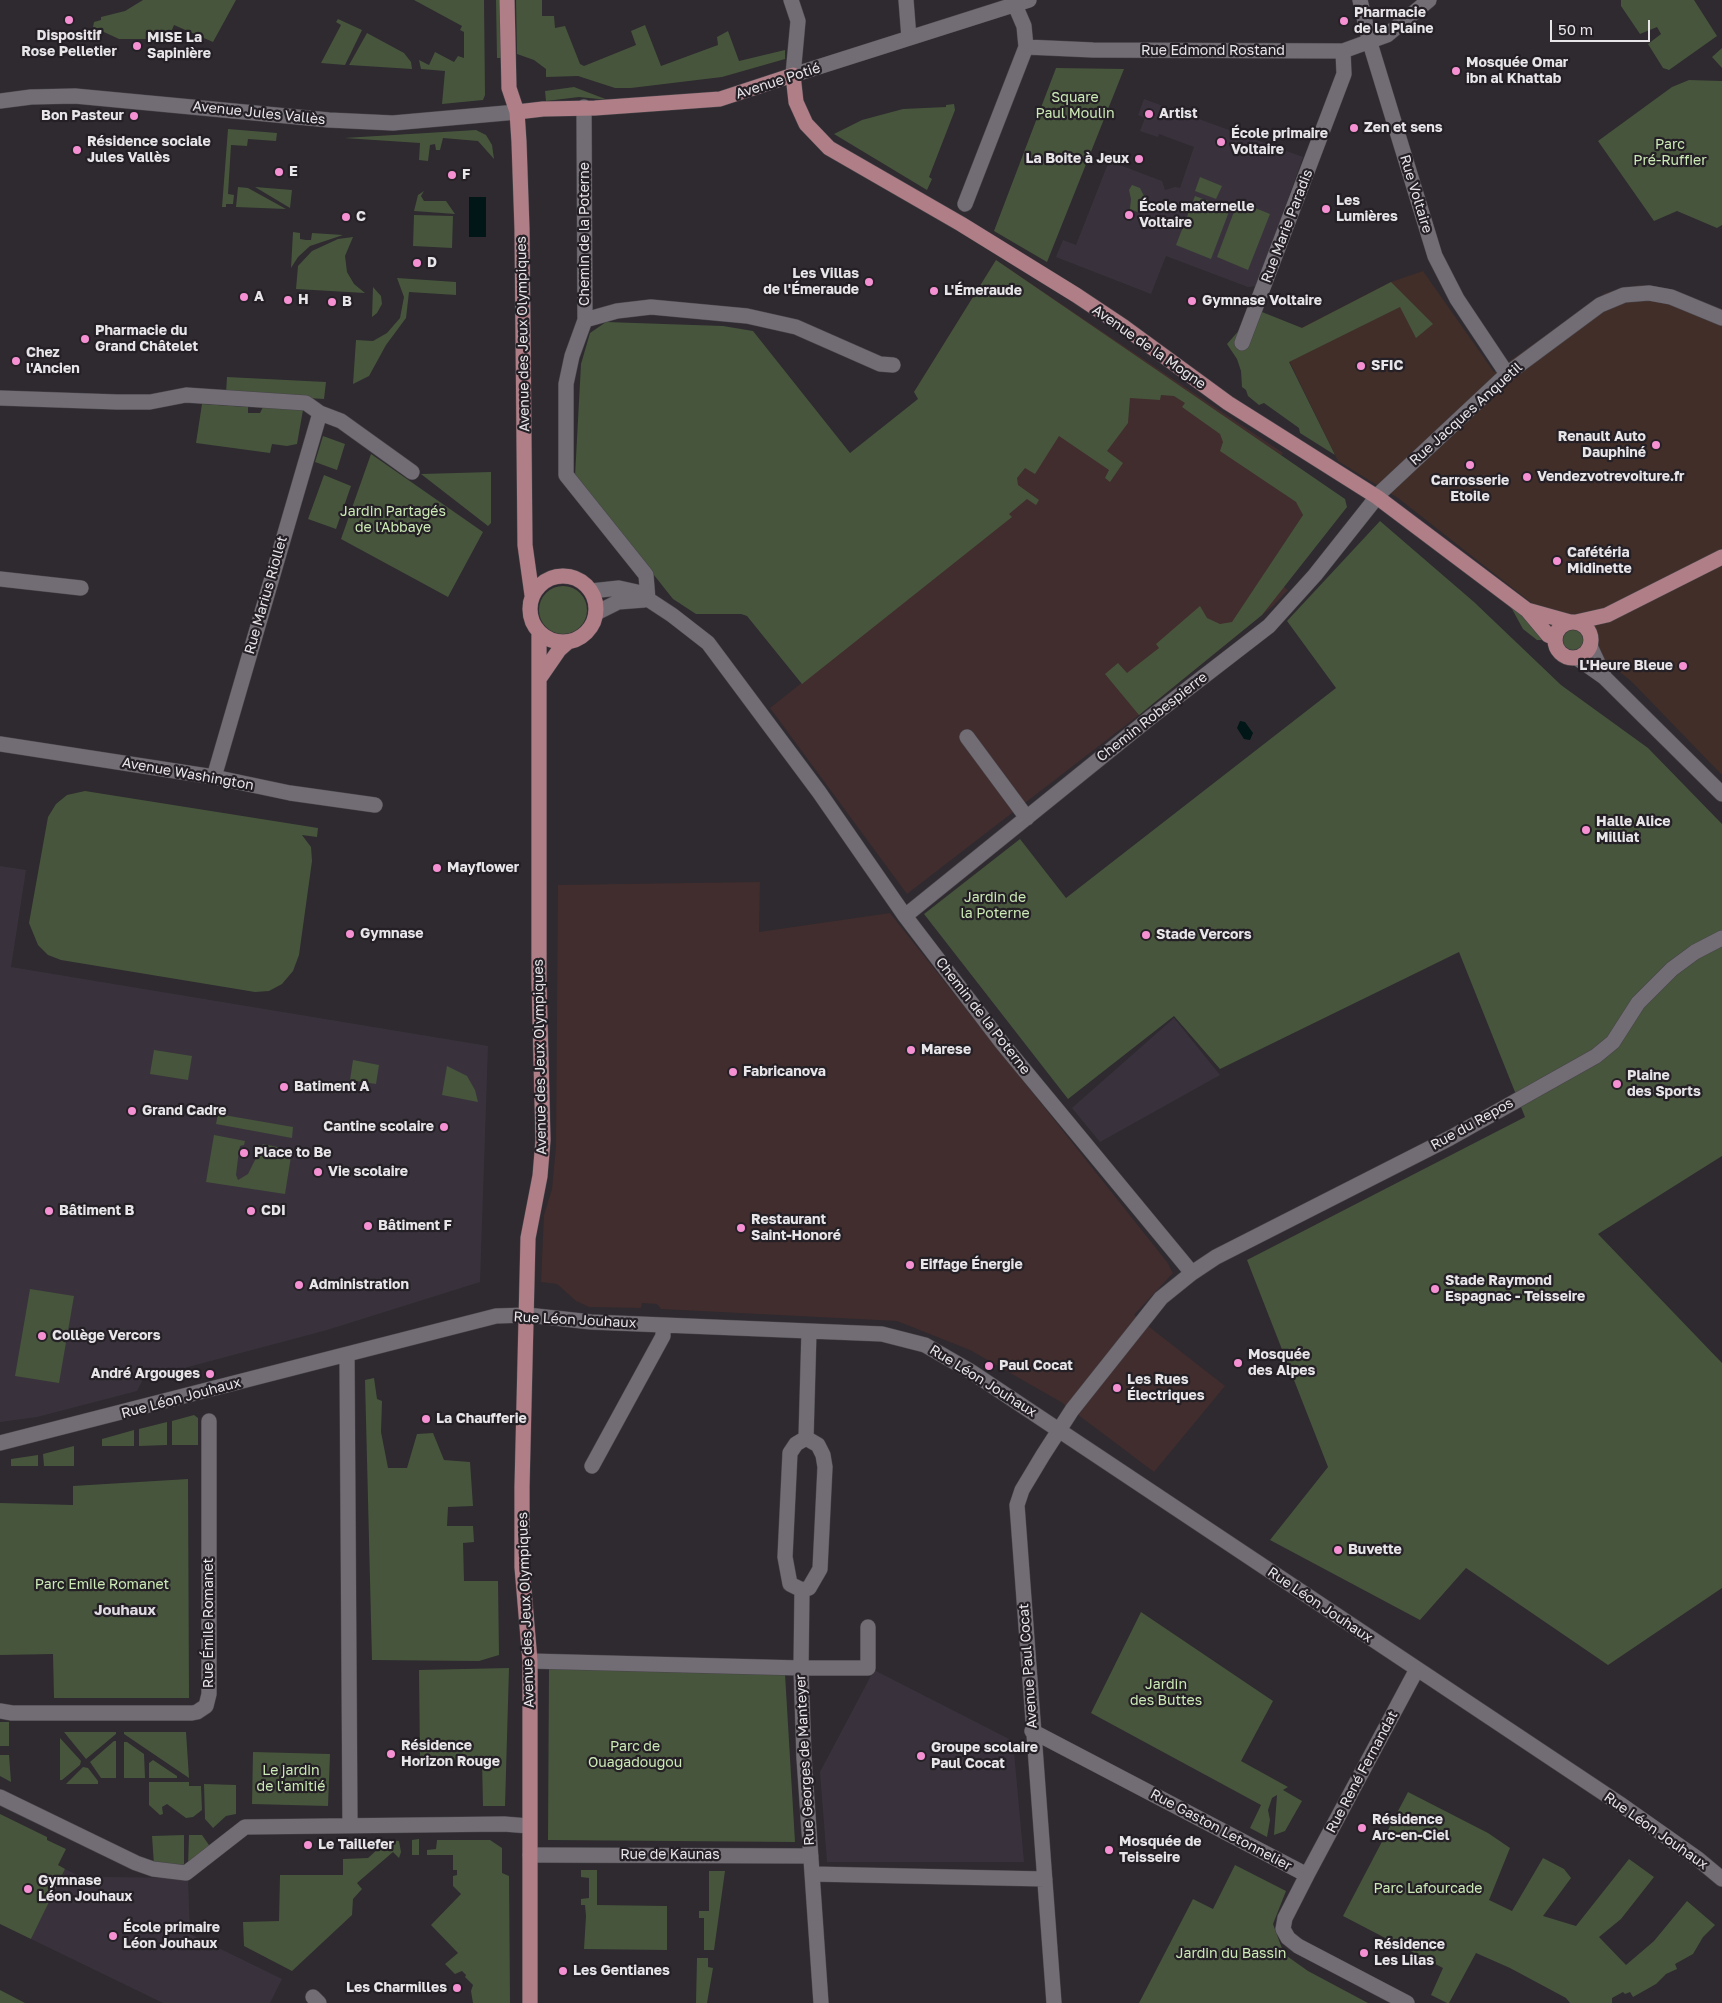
<!DOCTYPE html>
<meta charset="utf-8">
<style>
body{margin:0}
#map{position:relative;width:1722px;height:2003px;overflow:hidden;background:#2e2a30;font-family:"Golos Text",sans-serif}
canvas{display:block}
.scale{position:absolute;left:1550px;top:20px;width:100px;height:22px;box-sizing:border-box;border:2px solid #e8e5e9;border-top:0;padding-left:6px;font-size:15px;line-height:18px;white-space:nowrap;color:#e8e5e9;-webkit-text-stroke:4px #242026;paint-order:stroke}
</style>
<div id="map">
<canvas width="1722" height="2003"></canvas>
<div class="scale">50 m</div>
</div>
<script>
const ctx = document.querySelector('canvas').getContext('2d');
ctx.lineJoin = 'round';
function paint(path, color) {
  ctx.fillStyle = color;
  ctx.fill(path, 'evenodd');
}
function toPath(rows) {
  const path = new Path2D();
  for (const r of rows) {
    if (r.length === 3) {
      path.moveTo(r[0] + r[2], r[1]);
      path.arc(r[0], r[1], r[2], 0, 2 * Math.PI);
      continue;
    }
    path.moveTo(r[0], r[1]);
    for (let i = 2; i < r.length; i += 2) path.lineTo(r[i], r[i + 1]);
  }
  return path;
}
function strokePath(path, color, width, dash) {
  ctx.strokeStyle = color;
  ctx.lineWidth = width;
  ctx.lineCap = dash ? 'butt' : 'round';
  ctx.setLineDash(dash || []);
  ctx.stroke(path);
}
function drawText(font, color, halo, rows, align = 'center') {
  ctx.font = font + ' "Golos Text",sans-serif';
  ctx.lineWidth = 4.5;
  ctx.setLineDash([]);
  ctx.textBaseline = 'middle';
  ctx.strokeStyle = halo;
  ctx.fillStyle = color;
  for (const [text, x, y, turn = 0] of rows) {
    ctx.save();
    ctx.translate(x, y);
    ctx.rotate((+turn || 0) * Math.PI / 180);
    ctx.textAlign = isNaN(turn) ? turn : align;
    if (halo) ctx.strokeText(text, 0, 0);
    ctx.fillText(text, 0, 0);
    ctx.restore();
  }
}
const commercial = toPath([
 [1423,271,1494,372,1605,293,1639,285,1673,291,1722,309,1722,775,1631,681,1398,498,1338,461,1276,334,1301,328,1391,282]
]);
const industrial = toPath([
 [996,260,1283,453,1266,481,1300,505,1303,515,1265,573,1288,590,1273,606,1139,715,907,894,770,708,1011,517,914,392],
 [760,882,759,932,890,913,1167,1262,1173,1273,1134,1315,1225,1386,1154,1472,1061,1402,970,1350,897,1321,661,1309,657,1304,642,1303,641,1308,589,1307,576,1301,557,1284,541,1282,544,1215,552,1189,556,1146,558,885]
]);
const built = toPath([
 [1144,99,1303,157,1257,286,1248,287,1166,256,1151,294,1056,257,1063,240,1076,245,1109,161,1162,181,1165,190,1175,187,1180,188,1194,147,1159,134,1158,137,1140,131,1145,118,1138,115],
 [0,866,26,870,11,967,488,1046,480,1282,327,1330,143,1379,137,1391,37,1417,0,1422],
 [1174,1018,1220,1075,1100,1142,1072,1108],
 [874,1670,1013,1741,1024,1862,827,1862,820,1772],
 [65,1869,97,1885,102,1877,188,1878,190,1934,282,1979,270,2003,163,2003,31,1939]
]);
const green = toPath([
 [143,0,236,0,213,42,174,25,168,39,119,39,93,27,94,22,101,20,101,17,125,11],
 [414,0,484,0,485,95,483,100,442,104,445,71,421,69,419,60,429,65,435,52,454,62,458,56,464,58,464,32,460,30,462,26],
 [496,0,502,0,503,58,497,58],
 [516,0,542,0,542,16,554,16,555,28,565,26,580,64,584,66,636,45,631,31,645,25,661,66,718,45,717,37,728,31,739,61,785,50,785,59,722,77,631,88,615,88,578,76,546,77,546,69,534,60,517,54],
 [1621,0,1694,0,1717,36,1669,70,1663,68,1648,44,1661,34,1657,27,1640,34,1621,6],
 [338,19,362,30,345,65,321,63,341,25,336,22],
 [367,33,404,53,411,62,412,69,349,65],
 [1722,48,1722,68,1712,57],
 [1056,68,1124,69,1047,262,994,231],
 [1689,80,1722,81,1722,225,1717,228,1677,211,1654,221,1598,141,1672,87],
 [574,87,608,100,579,97,546,101,545,91],
 [954,104,955,110,929,177,932,179,927,190,834,134,862,120,903,109,946,107,946,105],
 [228,129,277,133,276,141,248,139,247,146,231,145,228,194,234,195,233,204,226,204,226,207,222,207],
 [476,130,486,135,492,145,494,159,478,141,443,138,440,150,436,150,435,144,430,145,428,161,419,160,420,143,344,138],
 [1200,177,1222,186,1216,199,1195,191],
 [1132,185,1140,188,1144,196,1140,213,1130,209,1131,199,1129,190],
 [238,187,248,188,286,209,236,207],
 [255,187,292,190,290,208],
 [424,191,421,196,424,201,446,201,455,214,414,211,418,195],
 [1195,196,1230,209,1211,259,1176,245],
 [1238,201,1270,214,1248,270,1217,257],
 [414,215,453,216,452,248,413,246],
 [293,232,300,233,300,239,306,240,311,240,312,233,343,235,310,246,298,257,291,268],
 [353,237,345,256,347,272,354,284,365,293,296,289,298,266,312,251,338,239],
 [996,260,1345,499,1347,507,1262,615,1139,715,1105,674,1118,663,1127,673,1159,648,1156,644,1200,606,1207,618,1220,624,1232,622,1303,515,1296,502,1220,451,1223,442,1220,434,1182,407,1185,403,1174,396,1161,395,1160,400,1130,398,1128,423,1107,451,1123,463,1110,482,1105,478,1109,470,1059,436,1035,474,1025,468,1017,478,1018,485,1039,500,1036,505,1027,499,1009,514,1012,517,802,684,747,616,741,614,696,614,673,599,575,476,581,364,590,333,606,322,723,326,753,331,850,453,918,399,914,392],
 [397,278,456,282,456,295,409,292,406,318,386,345,369,376,353,384,356,340,373,341,387,333,400,318,404,297],
 [1391,282,1433,324,1416,338,1400,307,1289,362,1335,455,1300,433,1299,428,1264,403,1259,405,1248,396,1246,390,1242,387,1241,371,1237,359,1227,344,1257,310,1302,328],
 [373,287,381,296,382,304,377,313,372,317],
 [227,377,326,382,324,399,226,393],
 [202,404,248,407,248,413,260,413,263,407,303,410,297,444,287,446,272,444,270,453,196,443],
 [323,436,345,444,337,470,315,462],
 [371,454,483,532,448,597,341,539],
 [491,472,491,523,488,526,421,474],
 [324,475,351,486,336,529,308,519],
 [1380,521,1474,602,1561,685,1648,748,1722,824,1722,1156,1598,1234,1722,1363,1722,1588,1608,1665,1466,1568,1420,1620,1270,1540,1328,1467,1247,1260,1525,1117,1459,952,1220,1069,1174,1016,1068,1099,924,914,1020,839,1066,898,1336,688,1287,621],
 [563,610,24],
 [1504,601,1532,621,1545,640,1537,640,1523,629,1512,609],
 [1573,640,10],
 [85,791,318,828,317,837,302,835,311,847,312,861,299,955,293,971,282,984,269,991,255,992,61,960,48,955,38,945,29,923,48,817,56,804,67,795],
 [154,1050,192,1056,188,1080,150,1074],
 [353,1060,379,1065,376,1084,350,1080],
 [447,1066,467,1076,475,1090,478,1102,442,1095],
 [218,1114,293,1127,292,1138,216,1124],
 [214,1135,245,1141,244,1145,240,1146,238,1158,236,1175,238,1180,248,1174,263,1144,292,1150,285,1194,206,1182],
 [30,1289,74,1296,59,1383,15,1376],
 [374,1378,377,1399,382,1401,381,1432,388,1468,407,1468,417,1434,433,1433,444,1460,470,1462,473,1506,448,1507,447,1526,473,1526,474,1542,463,1543,464,1581,498,1581,499,1655,479,1661,372,1660,365,1380],
 [194,1415,198,1418,198,1445,172,1445,172,1421],
 [167,1422,167,1445,139,1446,139,1429],
 [134,1430,134,1446,102,1446,102,1439],
 [74,1446,74,1466,44,1466,43,1454],
 [38,1455,38,1466,11,1466,11,1459],
 [188,1479,189,1698,54,1698,53,1654,0,1655,0,1503,73,1505,73,1486],
 [1141,1612,1273,1701,1241,1761,1288,1787,1283,1790,1302,1801,1285,1831,1274,1835,1277,1795,1272,1798,1268,1810,1270,1820,1267,1837,1250,1828,1261,1805,1091,1713],
 [509,1668,505,1806,483,1806,482,1761,420,1759,419,1670],
 [549,1668,785,1674,795,1842,548,1840],
 [0,1722,9,1722,9,1746,0,1746],
 [64,1732,116,1732,116,1734,86,1759],
 [124,1732,186,1732,189,1778,124,1734],
 [60,1738,81,1761,80,1765,62,1780,60,1780],
 [114,1741,116,1741,116,1778,101,1778,90,1762],
 [124,1742,127,1742,144,1754,145,1778,124,1778],
 [253,1752,330,1754,328,1806,252,1804],
 [0,1755,9,1755,11,1782,0,1776],
 [153,1760,177,1776,177,1778,149,1778,149,1763],
 [83,1767,88,1768,98,1781,98,1784,66,1784],
 [149,1782,189,1782,189,1786,201,1786,202,1810,193,1817,186,1818,167,1804,162,1807,163,1814,160,1815,149,1805],
 [204,1784,236,1785,236,1814,226,1816,213,1828,205,1819],
 [1408,1792,1488,1833,1510,1848,1489,1900,1512,1911,1543,1858,1564,1869,1571,1878,1543,1916,1576,1926,1629,1859,1654,1877,1621,1919,1599,1937,1626,1965,1654,1941,1687,1901,1715,1925,1703,1937,1693,1954,1675,1964,1677,1969,1666,1974,1656,1984,1633,1997,1630,1992,1625,1994,1623,1992,1612,1998,1612,2003,1570,2003,1566,1998,1510,1968,1476,1953,1449,2003,1447,2003,1431,1995,1443,1968,1343,1916],
 [0,1814,47,1837,47,1840,66,1849,58,1865,65,1869,31,1939,0,1924],
 [184,1835,184,1869,154,1865,152,1836],
 [189,1835,202,1835,211,1848,188,1867],
 [419,1839,419,1855,412,1855,412,1840],
 [388,1840,399,1841,401,1852,399,1858,393,1852,357,1883,362,1889,353,1899,352,1915,292,1971,244,1946,243,1922,279,1921,280,1875,343,1875,343,1859,368,1858],
 [437,1840,490,1840,502,1848,502,1873,509,1876,510,2003,473,2003,471,1991,473,1985,465,1977,466,1975,462,1971,455,1974,445,1964,458,1953,431,1925,461,1894,453,1886,453,1876,457,1875,457,1870,453,1870,453,1855,427,1855,427,1850,436,1849],
 [1235,1865,1286,1891,1273,1924,1284,1954,1308,1971,1368,2003,1139,2003,1193,1899,1213,1909],
 [581,1870,597,1870,597,1905,667,1906,667,1950,584,1949,586,1916,585,1905,581,1905,581,1899,589,1898,589,1878,581,1877],
 [709,1871,725,1871,714,1950,704,1950,704,1918,699,1918,699,1911,709,1911],
 [697,1958,708,1958,708,1967,713,1968,707,2003,696,2003],
 [0,1990,25,2003,0,2003]
]);
const water = toPath([
 [469,197,486,197,486,237,469,237],
 [1240,721,1245,722,1253,733,1250,740,1244,739,1237,728]
]);
const minor = toPath([
 [791,0,798,21,793,75,1029,0],
 [906,0,909,38],
 [1360,0,1370,43,1435,256,1457,299,1507,374],
 [1026,47,1093,50,1343,51,1387,35,1429,0],
 [0,101,31,97,75,96,329,120,393,123,517,112],
 [584,107,585,320,572,356,566,384,566,475,646,575,648,600],
 [965,204,1026,47,1024,26,1015,5],
 [585,320,617,311,651,307,747,316,796,327,880,364,893,365],
 [1242,343,1344,74,1343,51],
 [0,398,117,402,150,402,186,395,306,403,320,413,341,421,412,472],
 [0,579,81,588],
 [591,591,619,588,637,592,672,615,708,643,819,792,905,916,1002,1043,1192,1273],
 [596,613,618,602,644,600],
 [1590,646,1604,676],
 [1577,658,1604,677,1722,794],
 [967,737,1027,818],
 [0,744,214,777,290,793,375,805],
 [214,777,320,413],
 [905,916,1150,718,1269,626,1315,575,1380,493,1507,374,1600,305,1624,295,1649,293,1671,297,1722,318],
 [347,1355,350,1825],
 [806,1438,818,1445,823,1455,825,1467,820,1569,809,1588,802,1590,790,1584,785,1557,790,1453,796,1444,806,1438],
 [806,1438,809,1331],
 [0,1443,496,1316,527,1315,591,1322,882,1334,925,1345,970,1371,1620,1804,1698,1859,1722,1879],
 [592,1466,663,1336,663,1325],
 [802,1590,801,1668,868,1668,868,1627],
 [530,1661,801,1668,804,1758,821,2003],
 [0,1711,12,1713,192,1713,197,1712,206,1706,209,1694,209,1421],
 [1032,1731,1307,1875,1285,1918,1283,1929,1288,1938,1298,1946,1407,2003],
 [0,1797,136,1863,153,1869,186,1873,245,1827,504,1824,529,1826],
 [530,1855,811,1856],
 [812,1874,1045,1879],
 [1307,1875,1417,1669],
 [313,1997,319,2003],
 [1054,2003,1017,1505,1022,1490,1043,1455,1072,1410,1161,1298,1192,1273,1216,1257,1450,1138,1596,1056,1613,1042,1638,1003,1672,969,1695,952,1722,938]
]);
const major = toPath([
 [507,0,509,88,517,112,519,142,522,229,525,545,532,595],
 [517,112,543,109,595,108,720,99,793,75,796,102,806,124,829,148,961,224,1076,295,1124,327,1228,403,1377,497,1527,610,1548,635,1555,638],
 [563,609,33],
 [1527,610,1570,622],
 [1573,640,18],
 [1576,622,1607,615,1722,557],
 [539,679,559,650,568,642],
 [530,2003,530,1661,522,1567,522,1487,528,1238,540,1176,543,1140,539,981,539,633]
]);
const markers = [
 [69,20,5,"#f591d2"],
 [1344,21,5,"#f591d2"],
 [137,46,5,"#f591d2"],
 [1456,71,5,"#f591d2"],
 [1149,114,5,"#f591d2"],
 [134,116,5,"#f591d2"],
 [1354,128,5,"#f591d2"],
 [1221,142,5,"#f591d2"],
 [77,150,5,"#f591d2"],
 [1139,159,5,"#f591d2"],
 [279,172,5,"#f591d2"],
 [452,175,5,"#f591d2"],
 [1326,209,5,"#f591d2"],
 [1129,215,5,"#f591d2"],
 [346,217,5,"#f591d2"],
 [417,263,5,"#f591d2"],
 [869,282,5,"#f591d2"],
 [934,291,5,"#f591d2"],
 [244,297,5,"#f591d2"],
 [288,300,5,"#f591d2"],
 [1192,301,5,"#f591d2"],
 [332,302,5,"#f591d2"],
 [85,339,5,"#f591d2"],
 [16,361,5,"#f591d2"],
 [1361,366,5,"#f591d2"],
 [1656,445,5,"#f591d2"],
 [1470,465,5,"#f591d2"],
 [1527,477,5,"#f591d2"],
 [1557,561,5,"#f591d2"],
 [1683,666,5,"#f591d2"],
 [1586,830,5,"#f591d2"],
 [437,868,5,"#f591d2"],
 [350,934,5,"#f591d2"],
 [1146,935,5,"#f591d2"],
 [911,1050,5,"#f591d2"],
 [733,1072,5,"#f591d2"],
 [1617,1084,5,"#f591d2"],
 [284,1087,5,"#f591d2"],
 [132,1111,5,"#f591d2"],
 [444,1127,5,"#f591d2"],
 [244,1153,5,"#f591d2"],
 [318,1172,5,"#f591d2"],
 [49,1211,5,"#f591d2"],
 [251,1211,5,"#f591d2"],
 [368,1226,5,"#f591d2"],
 [741,1228,5,"#f591d2"],
 [910,1265,5,"#f591d2"],
 [299,1285,5,"#f591d2"],
 [1435,1289,5,"#f591d2"],
 [42,1336,5,"#f591d2"],
 [1238,1363,5,"#f591d2"],
 [989,1366,5,"#f591d2"],
 [210,1374,5,"#f591d2"],
 [1117,1388,5,"#f591d2"],
 [426,1419,5,"#f591d2"],
 [1338,1550,5,"#f591d2"],
 [391,1754,5,"#f591d2"],
 [921,1756,5,"#f591d2"],
 [1362,1828,5,"#f591d2"],
 [308,1845,5,"#f591d2"],
 [1109,1850,5,"#f591d2"],
 [28,1889,5,"#f591d2"],
 [113,1936,5,"#f591d2"],
 [1364,1953,5,"#f591d2"],
 [563,1971,5,"#f591d2"],
 [457,1988,5,"#f591d2"]
];
const poiNames = [
 ["Pharmacie",1354,13],
 ["de la Plaine",1354,29],
 ["Dispositif",69,36,"center"],
 ["Rose Pelletier",69,52,"center"],
 ["MISE La",147,38],
 ["Sapinière",147,54],
 ["Mosquée Omar",1466,63],
 ["ibn al Khattab",1466,79],
 ["Artist",1159,114],
 ["Bon Pasteur",124,116,"right"],
 ["Zen et sens",1364,128],
 ["École primaire",1231,134],
 ["Voltaire",1231,150],
 ["Résidence sociale",87,142],
 ["Jules Vallès",87,158],
 ["La Boite à Jeux",1129,159,"right"],
 ["E",289,172],
 ["F",462,175],
 ["Les",1336,201],
 ["Lumières",1336,217],
 ["École maternelle",1139,207],
 ["Voltaire",1139,223],
 ["C",356,217],
 ["D",427,263],
 ["Les Villas",859,274,"right"],
 ["de l'Émeraude",859,290,"right"],
 ["L'Émeraude",944,291],
 ["A",254,297],
 ["H",298,300],
 ["Gymnase Voltaire",1202,301],
 ["B",342,302],
 ["Pharmacie du",95,331],
 ["Grand Châtelet",95,347],
 ["Chez",26,353],
 ["l'Ancien",26,369],
 ["SFIC",1371,366],
 ["Renault Auto",1646,437,"right"],
 ["Dauphiné",1646,453,"right"],
 ["Vendezvotrevoiture.fr",1537,477],
 ["Carrosserie",1470,481,"center"],
 ["Etoile",1470,497,"center"],
 ["Cafétéria",1567,553],
 ["Midinette",1567,569],
 ["L'Heure Bleue",1673,666,"right"],
 ["Halle Alice",1596,822],
 ["Milliat",1596,838],
 ["Mayflower",447,868],
 ["Gymnase",360,934],
 ["Stade Vercors",1156,935],
 ["Marese",921,1050],
 ["Fabricanova",743,1072],
 ["Plaine",1627,1076],
 ["des Sports",1627,1092],
 ["Batiment A",294,1087],
 ["Grand Cadre",142,1111],
 ["Cantine scolaire",434,1127,"right"],
 ["Place to Be",254,1153],
 ["Vie scolaire",328,1172],
 ["Bâtiment B",59,1211],
 ["CDI",261,1211],
 ["Restaurant",751,1220],
 ["Saint-Honoré",751,1236],
 ["Bâtiment F",378,1226],
 ["Eiffage Énergie",920,1265],
 ["Stade Raymond",1445,1281],
 ["Espagnac - Teisseire",1445,1297],
 ["Administration",309,1285],
 ["Collège Vercors",52,1336],
 ["Mosquée",1248,1355],
 ["des Alpes",1248,1371],
 ["Paul Cocat",999,1366],
 ["André Argouges",200,1374,"right"],
 ["Les Rues",1127,1380],
 ["Électriques",1127,1396],
 ["La Chaufferie",436,1419],
 ["Buvette",1348,1550],
 ["Résidence",401,1746],
 ["Horizon Rouge",401,1762],
 ["Groupe scolaire",931,1748],
 ["Paul Cocat",931,1764],
 ["Résidence",1372,1820],
 ["Arc-en-Ciel",1372,1836],
 ["Mosquée de",1119,1842],
 ["Teisseire",1119,1858],
 ["Le Taillefer",318,1845],
 ["Gymnase",38,1881],
 ["Léon Jouhaux",38,1897],
 ["École primaire",123,1928],
 ["Léon Jouhaux",123,1944],
 ["Résidence",1374,1945],
 ["Les Lilas",1374,1961],
 ["Les Gentianes",573,1971],
 ["Les Charmilles",447,1988,"right"]
];
const streetNames = [
 ["Rue Edmond Rostand",1213,51],
 ["Avenue Potié",778,81,-18],
 ["Avenue Jules Vallès",259,113,6],
 ["Rue Voltaire",1416,194,73],
 ["Rue Marie Paradis",1287,226,-69],
 ["Chemin de la Poterne",585,234,-90],
 ["Avenue des Jeux Olympiques",523,334,-91],
 ["Avenue de la Mogne",1149,347,35],
 ["Rue Jacques Anquetil",1466,414,-42],
 ["Rue Marius Riollet",266,595,-74],
 ["Chemin Robespierre",1152,717,-38],
 ["Avenue Washington",188,774,10],
 ["Chemin de la Poterne",983,1016,52],
 ["Avenue des Jeux Olympiques",540,1057,-91],
 ["Rue du Repos",1472,1124,-29],
 ["Rue Léon Jouhaux",575,1320,3],
 ["Rue Léon Jouhaux",983,1381,32],
 ["Rue Léon Jouhaux",181,1398,-15],
 ["Rue Léon Jouhaux",1320,1605,34],
 ["Avenue des Jeux Olympiques",526,1610,-92],
 ["Rue Émile Romanet",209,1623,-90],
 ["Avenue Paul Cocat",1028,1666,-94],
 ["Rue Georges de Manteyer",805,1760,-93],
 ["Rue René Fernandat",1362,1772,-62],
 ["Rue Gaston Letonnelier",1221,1830,28],
 ["Rue Léon Jouhaux",1656,1831,35],
 ["Rue de Kaunas",670,1855]
];
const parkNames = [
 ["Square",1075,98],
 ["Paul Moulin",1075,114],
 ["Parc",1670,145],
 ["Pré-Ruffier",1670,161],
 ["Jardin Partagés",393,512],
 ["de l'Abbaye",393,528],
 ["Jardin de",995,898],
 ["la Poterne",995,914],
 ["Parc Emile Romanet",102,1585],
 ["Jardin",1166,1685],
 ["des Buttes",1166,1701],
 ["Parc de",635,1747],
 ["Ouagadougou",635,1763],
 ["Le jardin",291,1771],
 ["de l'amitié",291,1787],
 ["Parc Lafourcade",1428,1889],
 ["Jardin du Bassin",1231,1954]
];
const neighbourhoodNames = [
 ["Jouhaux",125,1610]
];
paint(commercial, '#412e29');
paint(industrial, '#412d2d');
paint(built, '#39323d');
paint(green, '#47553c');
paint(water, '#011617');
strokePath(minor, '#48454a', 16);
strokePath(major, '#48454a', 16);
strokePath(minor, '#726d74', 15);
strokePath(major, '#b07e87', 15);
for (const [x, y, r, color] of markers) {
  const dot = new Path2D();
  dot.arc(x, y, r, 0, 2 * Math.PI);
  ctx.fillStyle = color;
  ctx.fill(dot);
  strokePath(dot, '#242026', 2);
}
drawText('bold 14px', '#e8e5e9', '#242026', poiNames, 'left');
drawText('14px', '#e8e5e9', '#242026', streetNames);
drawText('14px', '#cceab5', '#242026', parkNames);
drawText('bold 15px', '#dfdae2', '#242026', neighbourhoodNames);
</script>
